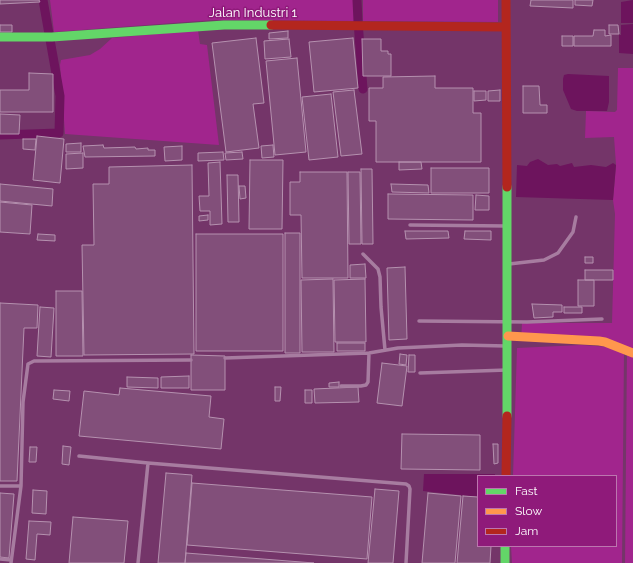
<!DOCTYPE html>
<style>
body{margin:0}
#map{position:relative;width:633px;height:563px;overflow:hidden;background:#743569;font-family:Raleway,sans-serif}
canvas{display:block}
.legend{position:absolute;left:477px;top:475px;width:140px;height:72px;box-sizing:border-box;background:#8f1a7a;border:1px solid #bc76af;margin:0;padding:5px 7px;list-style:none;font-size:12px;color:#fff}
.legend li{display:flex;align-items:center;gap:8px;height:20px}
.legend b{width:20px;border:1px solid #bc76af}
</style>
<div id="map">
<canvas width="633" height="563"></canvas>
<ul class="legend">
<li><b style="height:5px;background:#63d668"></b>Fast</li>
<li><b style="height:5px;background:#ff974d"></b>Slow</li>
<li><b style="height:5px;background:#b3261e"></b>Jam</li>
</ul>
</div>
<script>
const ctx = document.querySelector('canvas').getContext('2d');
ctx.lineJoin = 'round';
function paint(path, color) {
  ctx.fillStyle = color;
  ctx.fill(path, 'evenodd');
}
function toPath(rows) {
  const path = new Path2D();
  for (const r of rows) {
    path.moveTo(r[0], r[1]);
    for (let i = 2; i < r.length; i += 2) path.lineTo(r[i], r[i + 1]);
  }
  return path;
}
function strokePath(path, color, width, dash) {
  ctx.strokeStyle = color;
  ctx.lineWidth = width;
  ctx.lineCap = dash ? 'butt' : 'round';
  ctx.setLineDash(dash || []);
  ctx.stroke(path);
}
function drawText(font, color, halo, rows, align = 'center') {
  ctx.font = font + ' Raleway,sans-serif';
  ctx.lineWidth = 3;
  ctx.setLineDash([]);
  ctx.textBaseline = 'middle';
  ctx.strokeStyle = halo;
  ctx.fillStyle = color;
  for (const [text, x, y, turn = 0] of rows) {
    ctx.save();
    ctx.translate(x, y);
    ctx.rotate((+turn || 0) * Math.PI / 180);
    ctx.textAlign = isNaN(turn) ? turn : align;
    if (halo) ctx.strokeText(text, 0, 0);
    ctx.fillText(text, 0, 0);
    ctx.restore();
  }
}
const green = toPath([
 [50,0,355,0,355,21,213,20,54,32],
 [363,0,498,0,498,22,363,21],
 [198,30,200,44,207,45,219,145,65,134,60,65,61,60,90,55,100,49,112,38],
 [618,68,633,68,633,563,625,563,627,349,603,341,521,341,522,323,612,323,615,214,613,200,616,165,614,137,585,138,586,111,615,112,617,110],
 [581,345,609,347,624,353,622,563,512,563,511,546,616,546,616,476,513,476,517,348]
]);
const water = toPath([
 [633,0,633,23,621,23,621,2],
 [633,24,633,54,619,53,619,35,621,35,621,25],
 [568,74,609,76,609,102,607,111,577,111,571,109,563,90,563,79,564,75],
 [538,159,548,165,557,164,560,166,572,163,574,167,591,165,606,167,613,163,616,165,613,200,516,197,517,165,527,166,530,162],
 [424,474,495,474,495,476,478,476,478,497,423,491]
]);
const canal = toPath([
 [357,0,358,21,363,89],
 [0,135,59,133,60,96,43,0]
]);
const building = toPath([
 [0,0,39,0,40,2,0,4,0,0],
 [531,0,573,0,573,8,530,6,531,0],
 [575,0,593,0,592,6,575,5,575,0],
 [0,25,12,25,12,32,0,32,0,25],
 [609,25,618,25,619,34,609,34,609,25],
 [594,30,605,30,605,36,611,35,611,46,574,46,574,36,593,36,594,30],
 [288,31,288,38,269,39,269,33,288,31],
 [562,36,573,36,573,46,562,46,562,36],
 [256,38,264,103,253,104,259,148,226,152,212,43,256,38],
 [353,38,358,88,314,92,309,42,353,38],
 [289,39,291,57,265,59,264,41,289,39],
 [362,39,381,39,381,51,388,51,388,54,391,54,391,76,363,76,362,39],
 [297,58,306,152,275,155,266,61,297,58],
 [29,73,53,74,53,112,0,112,0,90,29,90,29,73],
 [435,76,435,88,473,88,473,113,481,113,481,162,376,162,376,121,369,121,369,88,383,88,383,77,435,76],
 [523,86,539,86,540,105,547,105,547,113,523,113,523,86],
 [354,90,362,154,341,156,333,92,354,90],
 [500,90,500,101,488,101,488,91,500,90],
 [474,91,486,91,486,100,474,101,474,91],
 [331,94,338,157,309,160,302,97,331,94],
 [0,114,20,115,19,134,0,134,0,114],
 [37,136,64,139,60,183,33,180,37,136],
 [23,139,36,139,35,150,23,149,23,139],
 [81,143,81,152,66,152,66,144,81,143],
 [103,145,104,148,135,147,136,149,148,148,148,150,155,150,155,156,85,157,83,146,103,145],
 [273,145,274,157,262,158,261,146,273,145],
 [182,146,182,160,165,161,164,147,182,146],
 [223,152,224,160,198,161,198,153,223,152],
 [242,152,243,159,226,160,225,153,242,152],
 [83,153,83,168,66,169,66,154,83,153],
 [250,160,283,160,282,229,249,229,250,160],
 [220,162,222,224,210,225,210,211,200,211,199,196,209,196,208,163,220,162],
 [399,162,421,162,422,169,399,170,399,162],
 [192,165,194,354,84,355,82,245,94,245,93,184,109,184,109,167,192,165],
 [431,168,489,168,489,193,431,193,431,168],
 [361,169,372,169,373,244,362,244,361,169],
 [300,172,347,172,348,278,302,278,301,215,290,215,290,182,300,182,300,172],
 [348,172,360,172,361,244,349,244,348,172],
 [227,175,238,175,239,222,228,222,227,175],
 [0,184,53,189,52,206,0,201,0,184],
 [391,184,428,185,429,193,392,192,391,184],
 [239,186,245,186,246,198,240,199,239,186],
 [388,194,473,195,473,220,388,219,388,194],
 [476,195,489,196,489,210,475,210,476,195],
 [0,202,32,205,30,234,0,232,0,202],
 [208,215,208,220,199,221,199,216,208,215],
 [405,231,448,231,449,238,406,239,405,231],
 [465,231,491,231,491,240,464,239,465,231],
 [285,233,300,233,300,353,285,353,285,233],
 [38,234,55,235,55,241,37,240,38,234],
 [196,234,283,234,283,351,196,351,196,234],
 [585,257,593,257,593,263,585,263,585,257],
 [365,264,366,278,350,278,350,265,365,264],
 [405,267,407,339,389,340,387,268,405,267],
 [585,270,613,270,613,280,585,280,585,270],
 [333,279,334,352,302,352,301,280,333,279],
 [365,279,366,342,335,342,334,280,365,279],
 [578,280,594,280,594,306,578,306,578,280],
 [56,291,82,291,83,356,56,356,56,291],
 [0,303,38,305,37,328,24,328,17,481,0,481,0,303],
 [532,304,562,305,562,312,553,312,553,317,534,318,532,304],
 [40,307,54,308,51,357,37,356,40,307],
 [564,307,582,307,582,313,564,313,564,307],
 [337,343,365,343,365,351,337,351,337,343],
 [400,354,407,355,406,365,399,364,400,354],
 [191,355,225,356,225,390,191,390,191,355],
 [409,355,415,355,415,372,408,372,409,355],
 [382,363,407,366,402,406,377,403,382,363],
 [189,376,189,388,161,388,161,377,189,376],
 [127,377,158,378,158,388,127,387,127,377],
 [339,382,339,387,329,387,329,383,339,382],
 [275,387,281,387,280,401,275,401,275,387],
 [358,387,359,402,315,403,314,389,358,387],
 [120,388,211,396,209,417,224,419,221,449,79,436,84,391,119,395,120,388],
 [54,390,70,391,69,401,53,399,54,390],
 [305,390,312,390,312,403,305,403,305,390],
 [402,434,480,435,480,470,401,469,402,434],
 [493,444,498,444,498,463,494,464,493,444],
 [63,446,71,447,69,465,62,464,63,446],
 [30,447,37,447,36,462,29,462,30,447],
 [166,473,192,475,185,563,158,563,166,473],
 [192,483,372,497,367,559,187,545,192,483],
 [375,489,399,491,393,563,368,563,375,489],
 [33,490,47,491,46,514,32,513,33,490],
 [0,493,14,494,9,558,0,557,0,493],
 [428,493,461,496,455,563,422,563,428,493],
 [463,496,478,497,478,546,491,546,490,563,457,563,463,496],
 [73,517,128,521,124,563,69,563,73,517],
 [29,521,51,522,50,535,37,534,35,560,26,559,29,521],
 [186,553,314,563,185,563,186,553]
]);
const lane = toPath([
 [410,225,506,226],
 [363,254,378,269,380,277,381,307,385,350],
 [509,264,544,260,558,253,573,232,576,217],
 [419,321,527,322,602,319],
 [225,358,369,353,398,348,462,345,506,346],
 [420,373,507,370],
 [341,386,361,386,366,385,368,382,369,353],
 [79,456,148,463,406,484,409,486,410,489,406,563],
 [0,486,21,486],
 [0,559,11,560],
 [11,563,21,486,23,402,28,364,34,361,191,360],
 [138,563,148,463]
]);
const fast = toPath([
 [0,37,52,37,224,25,271,25],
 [507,187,507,416],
 [505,546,505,563]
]);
const slow = toPath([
 [508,336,599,341,605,342,633,353]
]);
const jam = toPath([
 [506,0,507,187],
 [271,25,506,27],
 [506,476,507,416]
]);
const streetNames = [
 ["Jalan Industri 1",253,13]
];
paint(green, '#a1258d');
paint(water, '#6d145d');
strokePath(canal, '#6d145d', 9);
paint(building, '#824f7a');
strokePath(building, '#b591af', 1);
strokePath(lane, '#a77ca0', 3.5);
strokePath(fast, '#63d668', 9);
strokePath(slow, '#ff974d', 9);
strokePath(jam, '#b3261e', 9);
drawText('13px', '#fff', '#8f1a7a', streetNames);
</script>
